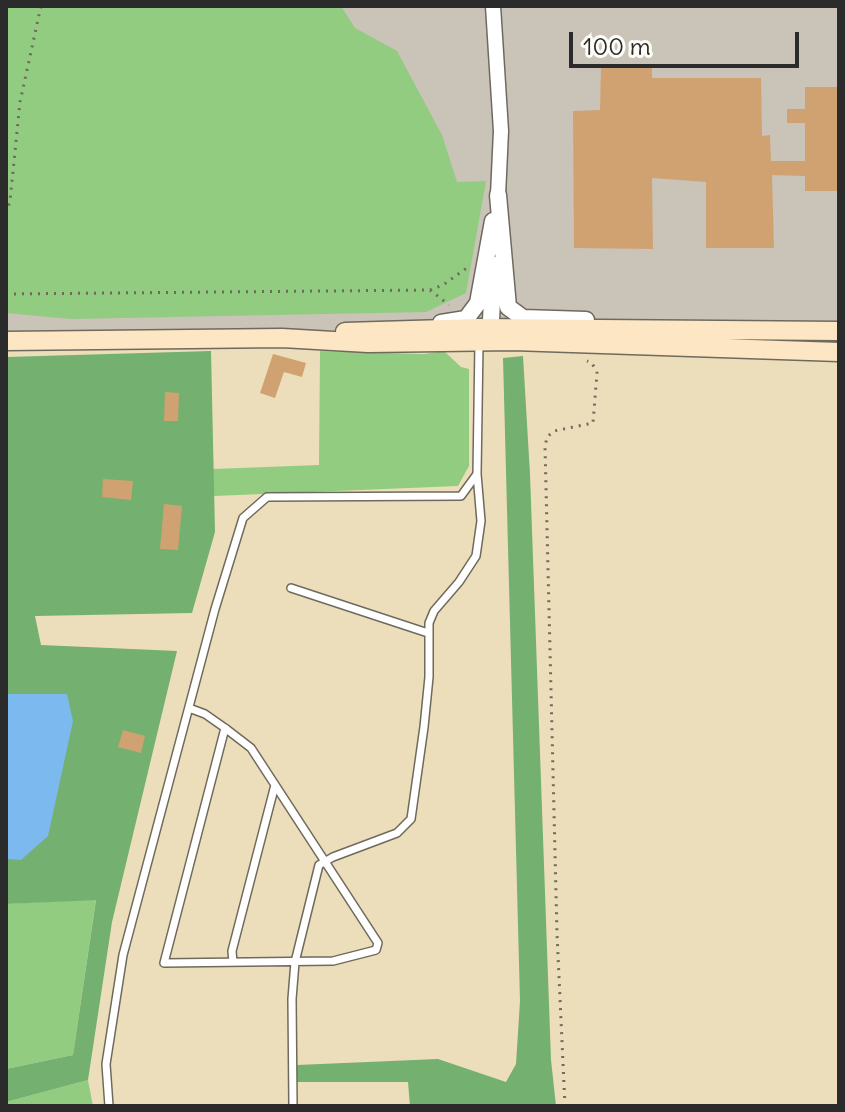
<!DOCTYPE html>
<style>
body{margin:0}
#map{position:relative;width:845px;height:1112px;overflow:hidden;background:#eddebb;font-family:Delius,sans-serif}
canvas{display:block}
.frame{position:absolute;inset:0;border:8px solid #2b2b2b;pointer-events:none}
.scale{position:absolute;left:569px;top:32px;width:230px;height:36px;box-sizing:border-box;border:4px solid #2b2b2b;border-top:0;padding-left:10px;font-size:24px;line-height:28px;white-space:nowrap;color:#2b2b2b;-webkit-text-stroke:6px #fdfcf7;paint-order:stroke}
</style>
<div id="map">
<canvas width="845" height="1112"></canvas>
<div class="frame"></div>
<div class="scale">100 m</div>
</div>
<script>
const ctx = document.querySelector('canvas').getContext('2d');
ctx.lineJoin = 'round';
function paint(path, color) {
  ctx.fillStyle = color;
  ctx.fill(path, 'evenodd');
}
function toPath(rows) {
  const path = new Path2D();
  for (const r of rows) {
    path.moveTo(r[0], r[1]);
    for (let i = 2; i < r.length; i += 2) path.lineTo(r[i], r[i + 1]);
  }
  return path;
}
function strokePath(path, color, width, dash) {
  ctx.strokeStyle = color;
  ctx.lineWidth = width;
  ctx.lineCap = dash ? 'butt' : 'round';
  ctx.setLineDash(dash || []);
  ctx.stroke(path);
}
const industrial = toPath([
 [6,6,839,6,839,331,397,330,6,333]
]);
const green = toPath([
 [6,6,341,6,355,28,397,51,442,135,457,182,486,181,466,293,426,312,71,319,6,313],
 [320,351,424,354,444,351,461,367,469,369,469,466,458,486,214,496,213,469,319,465],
 [96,899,73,1055,6,1069,6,904],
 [88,1080,93,1106,6,1106,6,1102]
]);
const forest = toPath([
 [211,351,215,532,192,613,35,616,41,645,177,651,112,922,88,1080,6,1102,6,1069,73,1055,96,900,6,904,6,357],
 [523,356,530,474,551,1060,556,1106,410,1106,408,1082,297,1082,297,1065,438,1059,506,1082,516,1064,520,1001,503,358]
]);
const water = toPath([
 [6,694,67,694,73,721,48,836,21,860,6,859]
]);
const building = toPath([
 [652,66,652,78,761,78,762,136,770,135,771,161,805,161,805,123,787,123,787,109,805,109,805,87,839,87,839,191,805,191,805,176,772,175,774,248,706,248,706,182,652,178,653,249,574,248,573,111,600,110,601,67],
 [273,354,306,363,302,377,284,372,275,398,260,393],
 [165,392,179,393,178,421,164,421],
 [103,479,133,481,131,500,102,497],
 [164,504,182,506,178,550,160,549],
 [123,730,145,736,141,753,118,747]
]);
const path = toPath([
 [6,213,10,201,20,102,41,6],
 [430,290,443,285,468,267],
 [6,294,430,290,449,305],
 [565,1106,557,934,545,447,547,437,554,431,593,423,597,373,592,363,587,361]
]);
const service = toPath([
 [291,588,428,633],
 [189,708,205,714,225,728,251,748,378,943,376,950,333,961,164,963,225,728],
 [233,962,232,951,275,785],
 [109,1106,106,1064,123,955,215,609,243,518,267,497,461,496,477,474,479,343],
 [293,1106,292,999,295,962,319,865,333,857,397,833,411,819,424,727,429,677,429,623,434,611,459,582,476,556,481,521,477,474]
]);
const minor = toPath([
 [493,6,501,131,498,195]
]);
const tertiary = toPath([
 [498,195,508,307,523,318,586,320],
 [441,323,466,319,478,303,493,221],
 [490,338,494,265]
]);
const secondary = toPath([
 [345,332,479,328,839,331],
 [6,341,282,338,368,343,513,341,839,352]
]);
paint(industrial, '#c9c3b8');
paint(green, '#91cc81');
paint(forest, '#74b06f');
paint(water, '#7cb9ef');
paint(building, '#d0a272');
strokePath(service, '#6f6a5d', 10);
strokePath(minor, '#6f6a5d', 17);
strokePath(tertiary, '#6f6a5d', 19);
strokePath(secondary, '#6f6a5d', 21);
strokePath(path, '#6f6a5d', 3, [2, 6]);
strokePath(service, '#fff', 7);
strokePath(minor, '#fff', 14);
strokePath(tertiary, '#fff', 16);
strokePath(secondary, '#fce6c4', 18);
</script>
